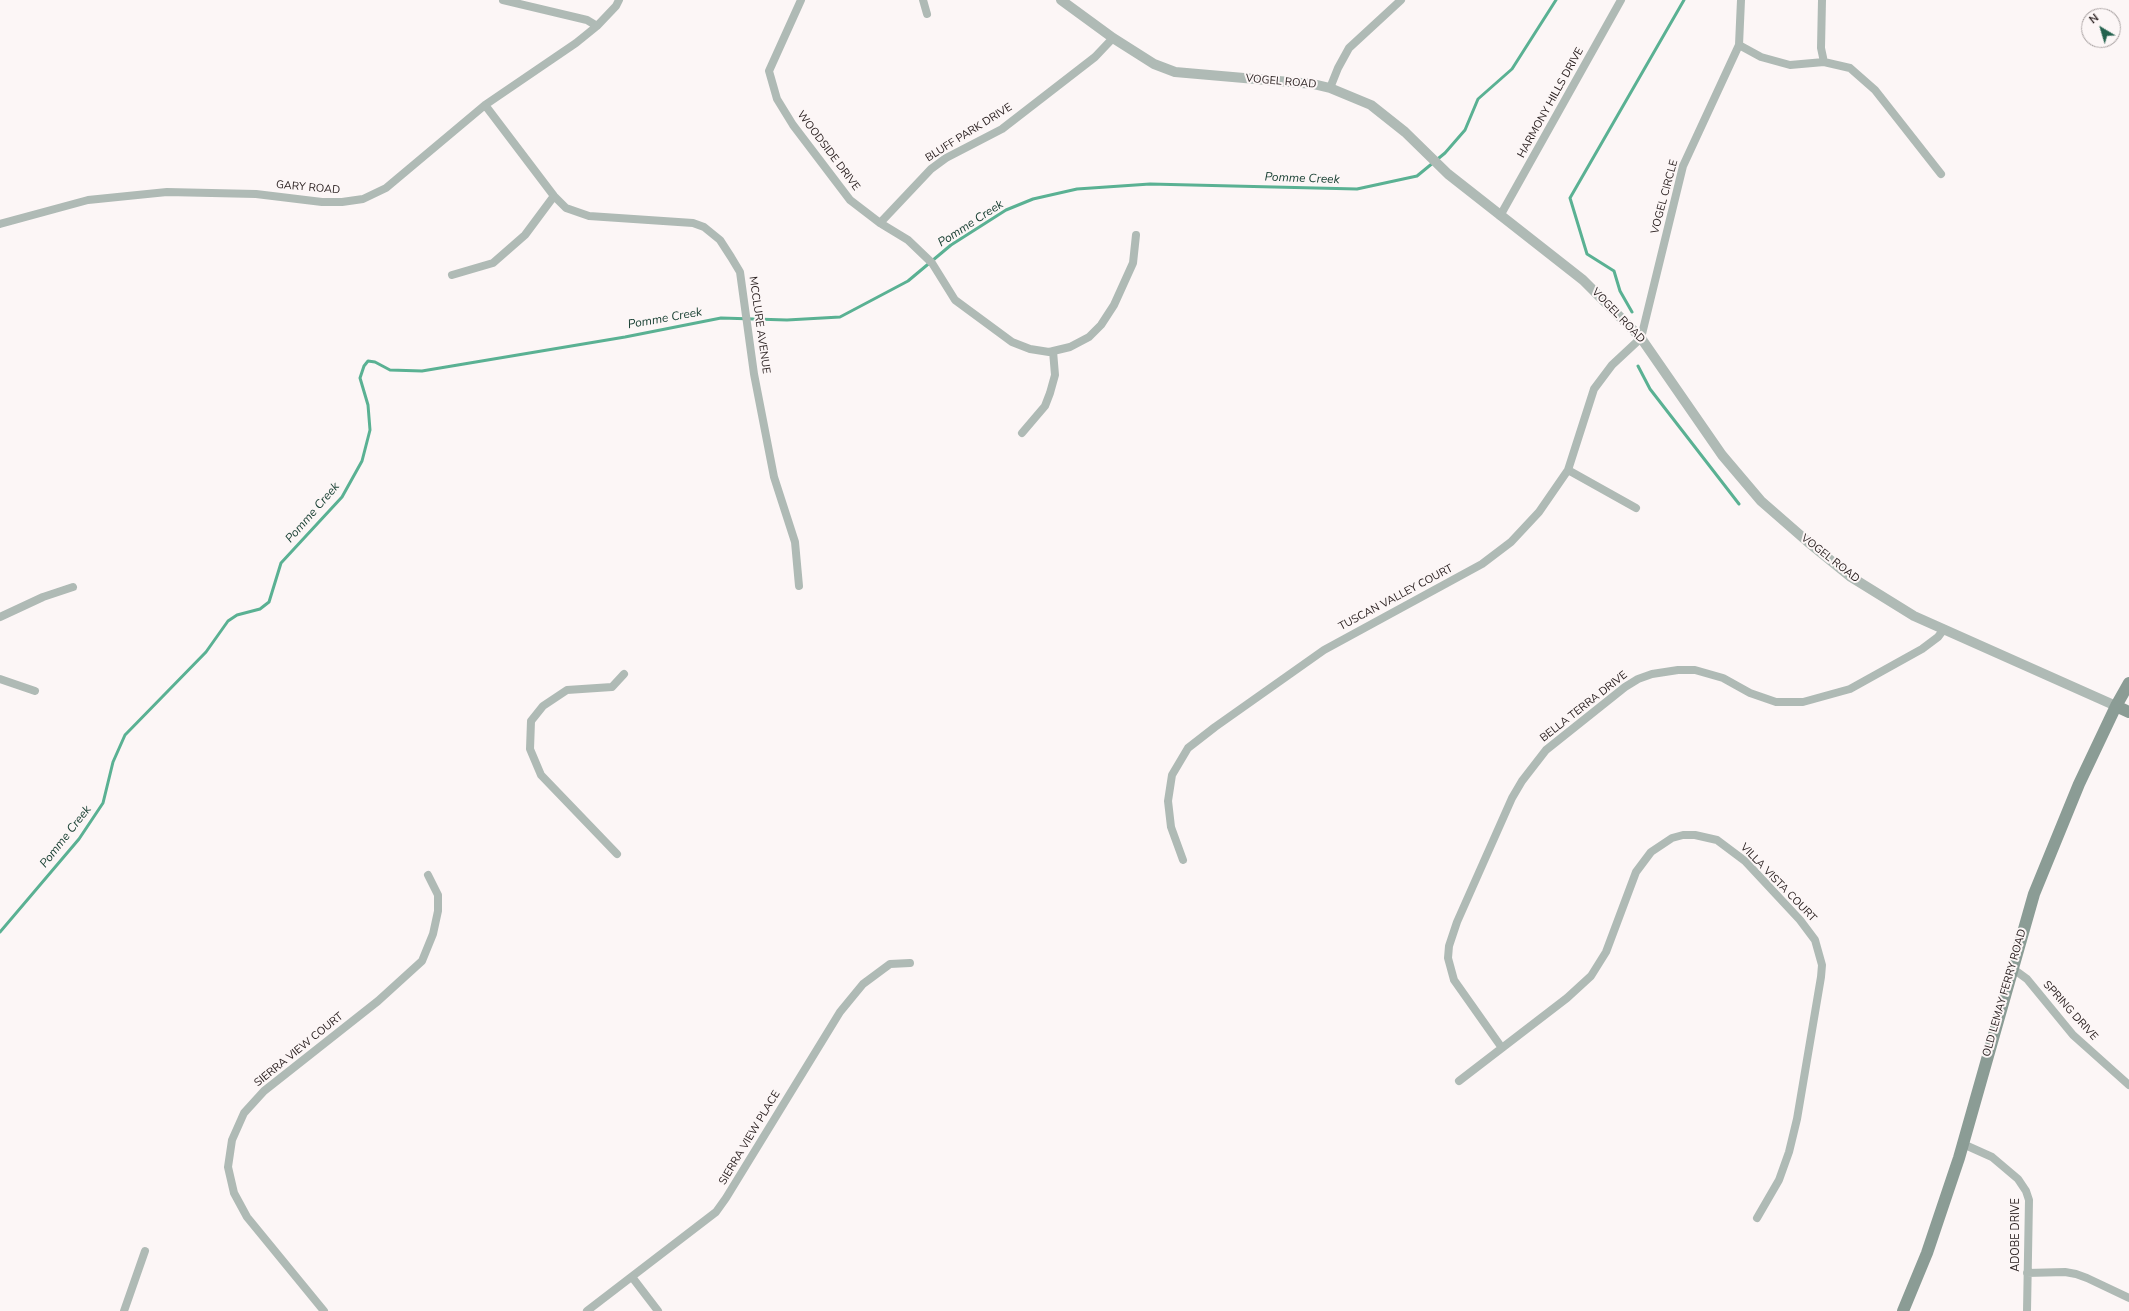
<!DOCTYPE html>
<style>
body{margin:0}
#map{position:relative;width:2129px;height:1311px;overflow:hidden;background:#fcf6f6;font-family:"Nunito Sans",sans-serif}
canvas{display:block}
.north{position:absolute;left:2081px;top:8px;width:40px;height:40px;box-sizing:border-box;background:#fcf6f6;border:1px solid #a9a2a2;border-radius:50%;rotate:322deg;font-size:11px;font-weight:700;line-height:16px;text-align:center;color:#2d2323}
.north::after{content:'';display:block;margin:auto;width:14px;height:18px;background:#24624e;clip-path:polygon(50% 0,100% 100%,50% 72%,0 100%)}
</style>
<div id="map">
<canvas width="2129" height="1311"></canvas>
<div class="north">N</div>
</div>
<script>
const ctx = document.querySelector('canvas').getContext('2d');
ctx.lineJoin = 'round';
function toPath(rows) {
  const path = new Path2D();
  for (const r of rows) {
    path.moveTo(r[0], r[1]);
    for (let i = 2; i < r.length; i += 2) path.lineTo(r[i], r[i + 1]);
  }
  return path;
}
function strokePath(path, color, width, dash) {
  ctx.strokeStyle = color;
  ctx.lineWidth = width;
  ctx.lineCap = dash ? 'butt' : 'round';
  ctx.setLineDash(dash || []);
  ctx.stroke(path);
}
function drawText(font, color, halo, rows, align = 'center') {
  ctx.font = font + ' "Nunito Sans",sans-serif';
  ctx.lineWidth = 4;
  ctx.setLineDash([]);
  ctx.textBaseline = 'middle';
  ctx.strokeStyle = halo;
  ctx.fillStyle = color;
  for (const [text, x, y, turn = 0] of rows) {
    ctx.save();
    ctx.translate(x, y);
    ctx.rotate((+turn || 0) * Math.PI / 180);
    ctx.textAlign = isNaN(turn) ? turn : align;
    if (halo) ctx.strokeText(text, 0, 0);
    ctx.fillText(text, 0, 0);
    ctx.restore();
  }
}
const stream = toPath([
 [1632,312,1620,291,1614,271,1587,254,1570,198,1684,0],
 [1638,366,1650,389,1739,504],
 [0,932,79,839,103,803,113,762,125,735,206,652,228,621,237,615,260,609,269,602,281,563,342,497,362,461,370,430,368,405,360,378,364,366,368,361,375,362,390,370,422,371,625,337,721,318,787,320,840,317,908,281,951,245,1006,210,1033,199,1077,189,1150,184,1357,189,1417,176,1445,153,1465,130,1478,99,1512,69,1556,0]
]);
const minor = toPath([
 [503,0,587,20,597,26],
 [801,0,769,71,777,99,793,125,850,200,880,223,908,240,932,263,955,300,1012,342,1030,349,1049,352,1070,347,1089,337,1101,325,1114,305,1133,263,1136,235],
 [923,0,927,14],
 [1822,0,1821,48,1824,62,1850,68,1875,90,1941,174],
 [1739,45,1761,57,1790,65,1824,62],
 [1330,88,1338,68,1349,48,1401,0],
 [485,105,554,196,566,208,589,216,693,223,704,227,720,240,731,257,740,272,754,374,774,477,795,542,799,586],
 [1500,216,1621,0],
 [880,223,931,169,946,158,1002,129,1095,57,1113,38],
 [0,224,88,200,167,192,256,194,322,202,342,202,363,199,386,188,485,105,576,43,597,26,616,6,619,0],
 [452,275,493,263,525,235,554,196],
 [1022,433,1045,406,1050,393,1055,375,1053,351],
 [1568,470,1636,508],
 [0,617,43,597,73,587],
 [0,679,35,691],
 [617,854,541,775,530,749,531,721,543,706,567,690,612,687,624,674],
 [1183,860,1171,827,1168,801,1172,775,1188,748,1215,727,1324,650,1482,564,1511,542,1539,512,1568,470,1594,389,1612,365,1641,338,1683,166,1739,45,1741,0],
 [2012,968,2027,979,2073,1035,2129,1085],
 [1502,1048,1454,980,1448,958,1449,946,1457,922,1512,798,1522,781,1546,750,1625,687,1638,679,1652,674,1678,670,1695,670,1723,678,1750,693,1776,702,1803,702,1850,689,1922,649,1938,637,1944,629],
 [1459,1081,1567,998,1591,976,1606,952,1636,872,1651,852,1672,838,1683,835,1695,835,1717,840,1745,861,1800,920,1815,940,1822,965,1821,977,1797,1119,1789,1152,1779,1180,1757,1218],
 [1963,1144,1992,1157,2018,1179,2026,1191,2029,1200,2027,1311],
 [2027,1273,2065,1272,2076,1274,2087,1278,2129,1298],
 [632,1277,658,1311],
 [124,1311,145,1251],
 [324,1311,247,1217,234,1193,228,1167,232,1140,244,1113,264,1091,378,1001,422,961,433,934,438,911,438,895,428,875],
 [587,1311,716,1212,726,1198,840,1012,863,984,890,964,910,963]
]);
const tertiary = toPath([
 [1061,0,1113,38,1154,64,1175,72,1313,84,1330,88,1371,105,1405,132,1448,174,1583,280,1641,338,1722,455,1761,501,1808,542,1851,577,1914,616,2116,706]
]);
const secondary = toPath([
 [2116,706,2129,712],
 [1903,1311,1927,1253,1959,1158,2034,894,2079,784,2116,706,2129,683]
]);
const streetNames = [
 ["VOGEL ROAD",1281,82,5],
 ["HARMONY HILLS DRIVE",1551,103,-61],
 ["BLUFF PARK DRIVE",969,133,-32],
 ["WOODSIDE DRIVE",828,151,53],
 ["GARY ROAD",308,188,5],
 ["VOGEL CIRCLE",1665,197,-75],
 ["VOGEL ROAD",1618,316,46],
 ["MCCLURE AVENUE",759,325,82],
 ["VOGEL ROAD",1830,559,38],
 ["TUSCAN VALLEY COURT",1396,598,-28],
 ["BELLA TERRA DRIVE",1584,707,-38],
 ["VILLA VISTA COURT",1778,883,46],
 ["OLD LEMAY FERRY ROAD",2005,993,-74],
 ["SPRING DRIVE",2070,1011,48],
 ["SIERRA VIEW COURT",299,1050,-39],
 ["SIERRA VIEW PLACE",750,1138,-59],
 ["ADOBE DRIVE",2016,1235,-90]
];
const waterNames = [
 ["Pomme Creek",1302,179,2],
 ["Pomme Creek",971,224,-33],
 ["Pomme Creek",665,319,-10],
 ["Pomme Creek",313,513,-49],
 ["Pomme Creek",66,837,-52]
];
strokePath(stream, '#5ab193', 3);
strokePath(minor, '#afbab5', 8);
strokePath(tertiary, '#afbab5', 10);
strokePath(secondary, '#8b9c95', 12);
drawText('11px', '#2d2323', '#fcf6f6', streetNames);
drawText('italic 12px', '#1a4134', '#fcf6f6', waterNames);
</script>
